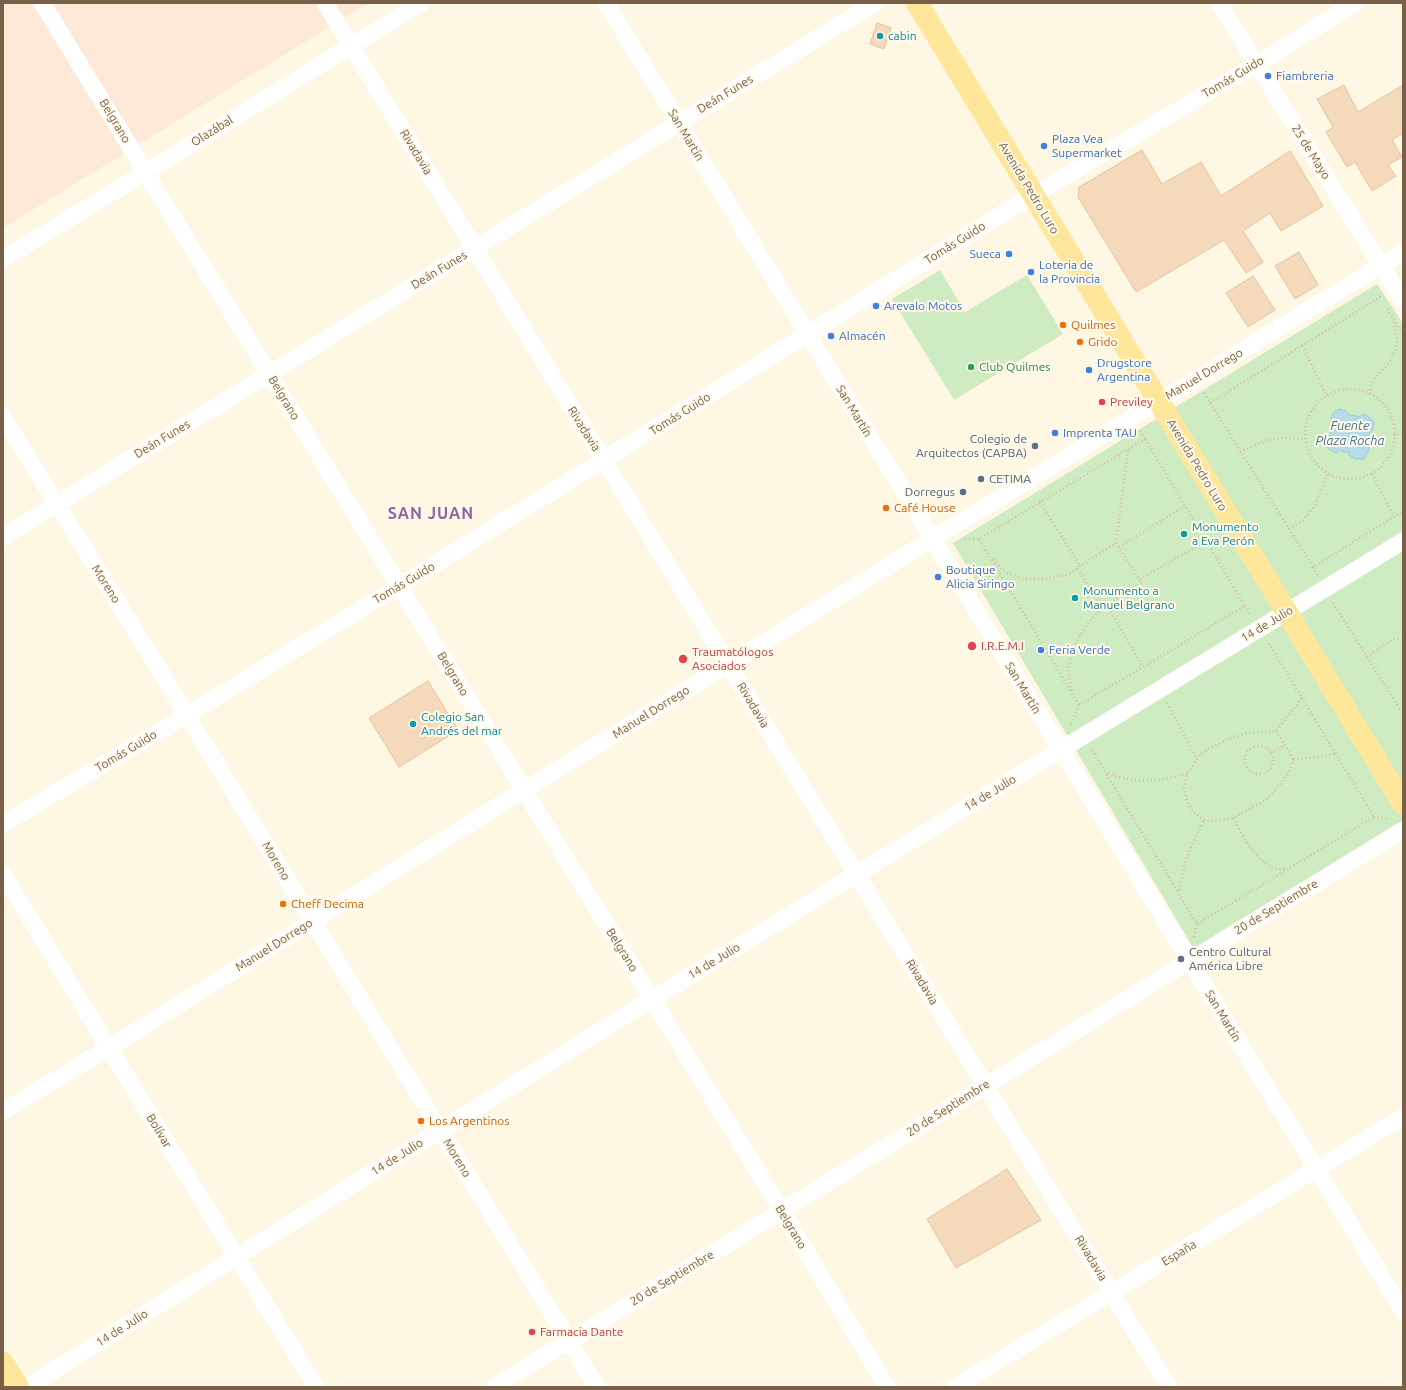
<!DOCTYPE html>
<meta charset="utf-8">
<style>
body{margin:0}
#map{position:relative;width:1406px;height:1390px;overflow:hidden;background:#fdf7e4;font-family:Ubuntu,sans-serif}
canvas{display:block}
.frame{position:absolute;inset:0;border:4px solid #775f48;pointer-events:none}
</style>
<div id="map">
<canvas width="1406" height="1390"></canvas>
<div class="frame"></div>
</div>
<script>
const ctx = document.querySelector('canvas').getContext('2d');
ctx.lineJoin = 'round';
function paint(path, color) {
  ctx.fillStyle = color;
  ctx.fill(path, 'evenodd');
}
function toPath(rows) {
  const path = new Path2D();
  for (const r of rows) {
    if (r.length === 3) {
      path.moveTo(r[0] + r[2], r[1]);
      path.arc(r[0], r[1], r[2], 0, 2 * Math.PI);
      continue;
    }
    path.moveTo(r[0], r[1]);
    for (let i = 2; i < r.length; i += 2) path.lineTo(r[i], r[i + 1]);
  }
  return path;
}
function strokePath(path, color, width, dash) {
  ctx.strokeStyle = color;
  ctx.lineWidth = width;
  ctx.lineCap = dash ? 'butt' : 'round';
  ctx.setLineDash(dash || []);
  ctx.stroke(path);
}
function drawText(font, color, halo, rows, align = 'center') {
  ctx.font = font + ' Ubuntu,sans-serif';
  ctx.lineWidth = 4;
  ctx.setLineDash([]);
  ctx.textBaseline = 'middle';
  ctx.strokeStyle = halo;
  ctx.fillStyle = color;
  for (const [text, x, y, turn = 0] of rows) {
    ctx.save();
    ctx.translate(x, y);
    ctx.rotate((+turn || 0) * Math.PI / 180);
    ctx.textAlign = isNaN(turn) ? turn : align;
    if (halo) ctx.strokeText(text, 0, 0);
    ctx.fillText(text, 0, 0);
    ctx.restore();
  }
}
const commercial = toPath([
 [3,3,368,3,3,228]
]);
const green = toPath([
 [940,270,965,312,1027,275,1063,334,954,400,892,299],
 [1377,284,1403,324,1403,821,1194,949,953,543]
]);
const water = toPath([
 [1340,409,1346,411,1350,416,1354,415,1357,417,1365,414,1373,421,1374,423,1373,430,1368,435,1369,439,1366,441,1369,449,1364,459,1355,459,1349,455,1348,452,1343,452,1342,450,1336,453,1327,448,1325,442,1326,439,1331,433,1330,430,1333,428,1331,421,1332,415,1335,411,1340,409]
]);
const building = toPath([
 [877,23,891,28,884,49,870,44,877,23],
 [1344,85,1358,112,1403,85,1403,133,1392,140,1402,157,1388,165,1396,176,1372,191,1355,162,1347,167,1326,132,1333,127,1317,99,1344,85],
 [1142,150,1162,184,1201,162,1221,196,1290,151,1323,206,1281,231,1270,213,1243,231,1263,262,1246,273,1224,240,1136,292,1078,197,1079,187,1142,150],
 [1299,252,1318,285,1295,299,1275,266,1299,252],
 [1253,276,1275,310,1248,327,1226,293,1253,276],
 [428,681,458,730,399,767,369,718,428,681],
 [1007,1169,1041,1220,956,1268,927,1219,1007,1169]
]);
const path = toPath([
 [1387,309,1403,334],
 [1302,346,1327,396],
 [1350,434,45],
 [1204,393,1313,567,1403,511],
 [1370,394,1370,387,1375,378,1389,363,1396,349,1397,341,1394,322],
 [1210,403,1380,297,1382,300],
 [1140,431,1145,439],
 [1394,436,1403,432],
 [1240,452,1267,440,1283,438,1305,439],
 [1372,474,1394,517],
 [1040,502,1080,566],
 [1289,529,1302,521,1314,507,1328,473],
 [965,539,979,539,1145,439,1245,606,1079,705,979,539],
 [1116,543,1128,450],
 [1119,547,1185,506],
 [993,559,1005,572,1024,579,1043,579,1068,575,1077,568,1116,543,1142,583,1102,608,1077,568],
 [1313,567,1318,576],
 [1140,579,1206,541],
 [1333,603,1403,714],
 [1107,605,1143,667],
 [1245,606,1251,615],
 [1367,657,1387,643,1395,639,1403,637],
 [1072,691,1068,670,1072,655,1078,639,1087,625,1095,615,1102,608],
 [1302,698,1276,731,1246,733,1229,739,1214,746,1202,753,1197,759,1187,774,1184,788,1187,802,1193,812,1204,820,1218,821,1233,818,1266,800,1279,786,1288,773,1294,760,1336,754],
 [1167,703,1197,759],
 [1071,724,1079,705],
 [1276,731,1294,760],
 [1259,760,14],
 [1092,750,1197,924,1374,817,1268,642],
 [1271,753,1285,745],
 [1108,773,1118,777,1142,781,1165,779,1187,774],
 [1374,817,1390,819],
 [1233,818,1247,843,1255,854,1265,863,1274,869,1287,869],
 [1179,890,1185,863,1190,849,1204,820],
 [1194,937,1197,924]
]);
const minor = toPath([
 [42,3,782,1211,887,1387],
 [325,3,1169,1387],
 [606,3,1403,1311],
 [1219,3,1403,301],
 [3,259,146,172,421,3],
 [3,417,146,648,597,1387],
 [3,537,875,3],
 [3,824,187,715,399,586,1033,195,1257,64,1356,3],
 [3,874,316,1387],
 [3,1111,109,1048,524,790,932,539,1196,379,1403,252],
 [27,1387,652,999,1403,541],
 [494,1387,1403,830],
 [955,1387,1403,1117]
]);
const primary = toPath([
 [917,3,1403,804],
 [3,1363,18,1387]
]);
const markers = [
 [880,36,4,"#0f9aa8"],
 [1268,76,4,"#3f7fe0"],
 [1044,146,4,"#3f7fe0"],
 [1009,254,4,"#3f7fe0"],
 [1031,272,4,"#3f7fe0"],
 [876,306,4,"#3f7fe0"],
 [1063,325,4,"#e8710a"],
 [831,336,4,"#3f7fe0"],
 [1080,342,4,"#e8710a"],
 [971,367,4,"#2e9e5b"],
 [1089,370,4,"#3f7fe0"],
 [1102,402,4,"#e0444e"],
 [1055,433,4,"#3f7fe0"],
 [1035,446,4,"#5c6f8a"],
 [981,479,4,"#5c6f8a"],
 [963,492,4,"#5c6f8a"],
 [886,508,4,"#e8710a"],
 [1184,534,4,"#0f9aa8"],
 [938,577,4,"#3f7fe0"],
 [1075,598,4,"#0f9aa8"],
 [972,646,5,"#e0444e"],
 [1041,650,4,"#3f7fe0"],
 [683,659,5,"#e0444e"],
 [413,724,4,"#0f9aa8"],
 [283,904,4,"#e8710a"],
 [1181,959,4,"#5c6f8a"],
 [421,1121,4,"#e8710a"],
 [532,1332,4,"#e0444e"]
];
const cultureNames = [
 ["cabin",888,36],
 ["Monumento",1192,527],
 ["a Eva Perón",1192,541],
 ["Monumento a",1083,591],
 ["Manuel Belgrano",1083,605],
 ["Colegio San",421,717],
 ["Andrés del mar",421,731]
];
const shopNames = [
 ["Fiambreria",1276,76],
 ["Plaza Vea",1052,139],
 ["Supermarket",1052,153],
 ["Sueca",1001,254,"right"],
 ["Loteria de",1039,265],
 ["la Provincia",1039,279],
 ["Arevalo Motos",884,306],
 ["Almacén",839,336],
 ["Drugstore",1097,363],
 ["Argentina",1097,377],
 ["Imprenta TAU",1063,433],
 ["Boutique",946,570],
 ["Alicia Siringo",946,584],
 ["Feria Verde",1049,650]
];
const streetNames = [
 ["Tomás Guido",1233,77,-31],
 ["Deán Funes",725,94,-31],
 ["Belgrano",115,121,59],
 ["Olazábal",212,131,-32],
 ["San Martín",686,135,59],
 ["Rivadavia",416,152,59],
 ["25 de Mayo",1311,152,58],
 ["Avenida Pedro Luro",1029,188,59],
 ["Tomás Guido",955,243,-32],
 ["Deán Funes",439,270,-31],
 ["Manuel Dorrego",1204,374,-31],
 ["Belgrano",284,398,59],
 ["San Martín",854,411,59],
 ["Tomás Guido",680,414,-32],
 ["Rivadavia",584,429,58],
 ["Deán Funes",162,439,-31],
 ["Avenida Pedro Luro",1197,465,59],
 ["Tomás Guido",404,583,-31],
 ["Moreno",106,584,58],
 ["14 de Julio",1267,624,-31],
 ["Belgrano",453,674,59],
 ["San Martín",1023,688,59],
 ["Rivadavia",753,705,59],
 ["Manuel Dorrego",651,712,-32],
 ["Tomás Guido",126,751,-31],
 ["14 de Julio",990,793,-31],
 ["Moreno",276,861,59],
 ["20 de Septiembre",1276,907,-31],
 ["Manuel Dorrego",274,945,-32],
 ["Belgrano",622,950,58],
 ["14 de Julio",714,961,-31],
 ["Rivadavia",922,982,59],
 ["San Martín",1223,1016,59],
 ["20 de Septiembre",948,1108,-32],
 ["Bolívar",159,1131,59],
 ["14 de Julio",397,1157,-32],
 ["Moreno",457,1158,59],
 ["Belgrano",791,1227,59],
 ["España",1179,1253,-31],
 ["Rivadavia",1091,1258,59],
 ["20 de Septiembre",672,1278,-31],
 ["14 de Julio",122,1328,-32]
];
const foodNames = [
 ["Quilmes",1071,325],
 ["Grido",1088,342],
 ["Café House",894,508],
 ["Cheff Decima",291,904],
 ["Los Argentinos",429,1121]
];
const leisureNames = [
 ["Club Quilmes",979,367]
];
const healthNames = [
 ["Previley",1110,402],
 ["I.R.E.M.I",981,646],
 ["Traumatólogos",692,652],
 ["Asociados",692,666],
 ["Farmacia Dante",540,1332]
];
const serviceNames = [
 ["Colegio de",1027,439],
 ["Arquitectos (CAPBA)",1027,453],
 ["CETIMA",989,479,"left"],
 ["Dorregus",955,492],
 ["Centro Cultural",1189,952,"left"],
 ["América Libre",1189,966,"left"]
];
const waterNames = [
 ["Fuente",1350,426],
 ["Plaza Rocha",1350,441]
];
const districtNames = [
 ["SAN JUAN",431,514]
];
paint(commercial, '#fee8d8');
paint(green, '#ceebc2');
paint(water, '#b8dbe8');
strokePath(water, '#9ec9da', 1);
paint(building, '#f4d9bb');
strokePath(building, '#e7c19a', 1);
strokePath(path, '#d9bc9e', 2.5, [1, 3]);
strokePath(minor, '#fff', 17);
strokePath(primary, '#fee69a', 22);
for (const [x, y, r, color] of markers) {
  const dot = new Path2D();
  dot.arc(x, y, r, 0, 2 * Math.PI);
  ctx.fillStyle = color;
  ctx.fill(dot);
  strokePath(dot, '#fffaeb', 1.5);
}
drawText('12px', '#0d838f', '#fffaeb', cultureNames, 'left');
drawText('12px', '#366cbe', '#fffaeb', shopNames, 'left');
drawText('12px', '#775f48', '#fffaeb', streetNames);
drawText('12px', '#c56008', '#fffaeb', foodNames, 'left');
drawText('12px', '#27864d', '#fffaeb', leisureNames, 'left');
drawText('12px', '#be3a42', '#fffaeb', healthNames, 'left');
drawText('12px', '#4e5e75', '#fffaeb', serviceNames, 'right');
drawText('italic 13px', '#41758b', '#fffaeb', waterNames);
ctx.letterSpacing = '1px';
drawText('bold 16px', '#8f649b', '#fffaeb', districtNames);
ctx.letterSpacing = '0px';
</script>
